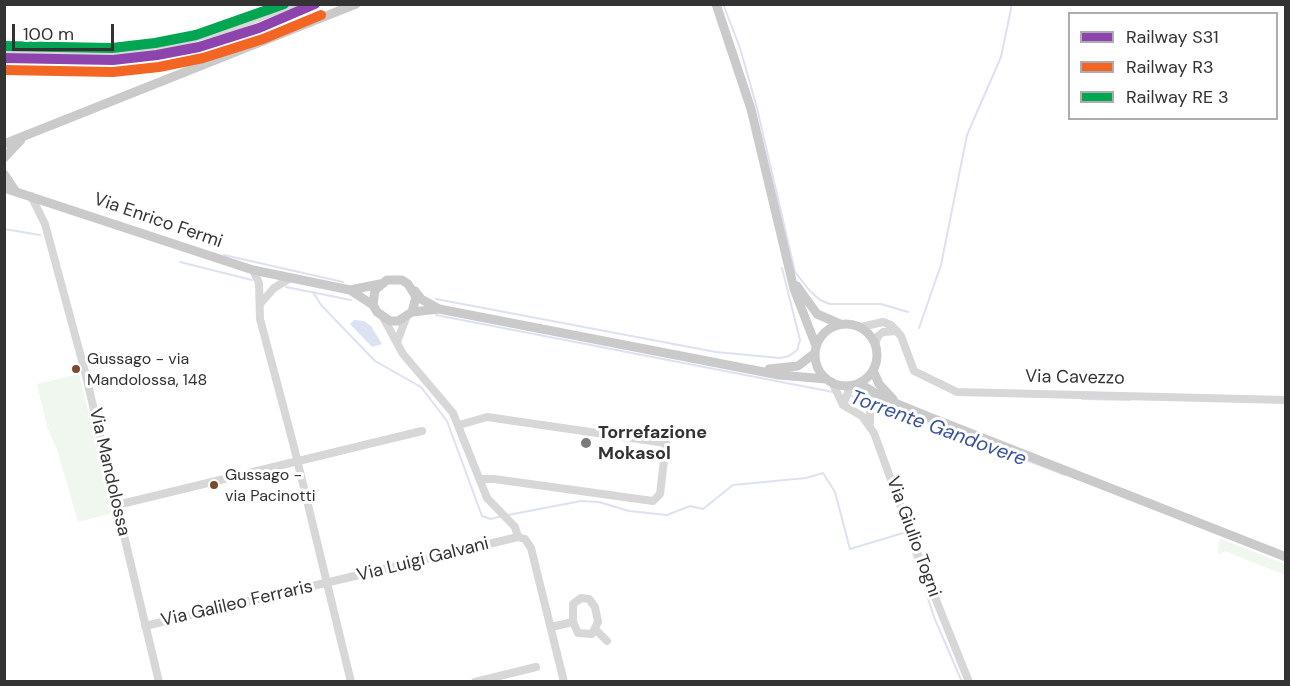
<!DOCTYPE html>
<style>
body{margin:0}
#map{position:relative;width:1290px;height:686px;overflow:hidden;background:#fff;font-family:"DM Sans",sans-serif}
canvas{display:block}
.frame{position:absolute;inset:0;border:6px solid #333;pointer-events:none}
.legend{position:absolute;left:1068px;top:12px;width:210px;height:108px;box-sizing:border-box;background:#fff;border:2px solid #adadad;margin:0;padding:8px 10px;list-style:none;font-size:18px;color:#333}
.legend li{display:flex;align-items:center;gap:12px;height:30px}
.legend b{width:30px;border:2px solid #adadad}
.scale{position:absolute;left:12px;top:24px;width:102px;height:27px;box-sizing:border-box;border:3px solid #333;border-top:0;padding-left:8px;font-size:18px;line-height:21px;white-space:nowrap;color:#333;-webkit-text-stroke:4px #fff;paint-order:stroke}
</style>
<div id="map">
<canvas width="1290" height="686"></canvas>
<div class="frame"></div>
<ul class="legend">
<li><b style="height:8px;background:#8e44ad"></b>Railway S31</li>
<li><b style="height:8px;background:#f26522"></b>Railway R3</li>
<li><b style="height:8px;background:#00a651"></b>Railway RE 3</li>
</ul>
<div class="scale">100 m</div>
</div>
<script>
const ctx = document.querySelector('canvas').getContext('2d');
ctx.lineJoin = 'round';
function paint(path, color) {
  ctx.fillStyle = color;
  ctx.fill(path, 'evenodd');
}
function toPath(rows) {
  const path = new Path2D();
  for (const r of rows) {
    if (r.length === 3) {
      path.moveTo(r[0] + r[2], r[1]);
      path.arc(r[0], r[1], r[2], 0, 2 * Math.PI);
      continue;
    }
    path.moveTo(r[0], r[1]);
    for (let i = 2; i < r.length; i += 2) path.lineTo(r[i], r[i + 1]);
  }
  return path;
}
function strokePath(path, color, width, dash) {
  ctx.strokeStyle = color;
  ctx.lineWidth = width;
  ctx.lineCap = dash ? 'butt' : 'round';
  ctx.setLineDash(dash || []);
  ctx.stroke(path);
}
function drawText(font, color, halo, rows, align = 'center') {
  ctx.font = font + ' "DM Sans",sans-serif';
  ctx.lineWidth = 6;
  ctx.setLineDash([]);
  ctx.textBaseline = 'middle';
  ctx.strokeStyle = halo;
  ctx.fillStyle = color;
  for (const [text, x, y, turn = 0] of rows) {
    ctx.save();
    ctx.translate(x, y);
    ctx.rotate((+turn || 0) * Math.PI / 180);
    ctx.textAlign = isNaN(turn) ? turn : align;
    if (halo) ctx.strokeText(text, 0, 0);
    ctx.fillText(text, 0, 0);
    ctx.restore();
  }
}
const green = toPath([
 [79,374,113,513,78,522,57,449,47,427,37,384],
 [1219,538,1285,564,1285,575,1225,551,1218,555]
]);
const water = toPath([
 [354,320,364,321,371,326,382,344,372,347,350,324]
]);
const stream = toPath([
 [723,4,740,48,757,108,795,272,809,290,820,300,830,304,881,304,908,312],
 [4,229,40,235],
 [224,255,343,282],
 [180,262,252,280],
 [286,287,351,300],
 [313,292,321,305,375,361,421,387,447,421,482,516,491,519,502,516],
 [436,299,716,352,780,358,789,356,797,350,800,340,782,268],
 [436,315,833,392],
 [919,328,941,265,967,135,1001,57,1012,4],
 [848,395,880,404,1065,475],
 [1082,399,1130,400],
 [508,515,581,501,599,502,629,511,667,515,690,506,703,509,733,485,806,478,823,473,835,492,850,549,903,533,907,535,934,617,962,682]
]);
const minor = toPath([
 [4,49,115,53,177,43,232,28,294,4],
 [31,196,45,224,84,368,159,682],
 [253,270,259,283,260,319,293,443,351,682],
 [261,303,274,288,289,279],
 [384,319,403,354,453,413,487,498,515,527,518,537],
 [861,327,883,322,891,325,901,336,914,371,957,392,1286,400],
 [397,342,406,318],
 [875,345,878,336,883,332,897,331],
 [832,382,843,405,862,416,874,433,920,560,969,682],
 [870,399,870,424],
 [843,405,851,385],
 [459,425,487,417,666,443,660,494,653,501,494,479,480,479],
 [117,505,422,431],
 [145,626,518,537,525,539,531,548,564,682],
 [551,627,573,622,578,633,592,634,598,622,595,607,589,599,581,598,573,604,573,622],
 [596,630,607,641],
 [475,682,536,667]
]);
const major = toPath([
 [716,4,751,109,794,289,816,346],
 [4,144,356,4],
 [4,158,21,140],
 [4,174,16,192],
 [4,188,253,270,350,290,373,305],
 [797,286,817,314,840,324],
 [350,290,380,284],
 [415,291,421,299,439,309],
 [412,312,416,297,408,284,402,280,387,280,375,290,373,305,377,312,390,321,398,321,412,312,439,309,779,375,826,379],
 [846,355,31],
 [769,369,798,366,815,353],
 [873,370,879,384,893,399],
 [859,383,885,399,929,417,1286,557]
]);
const rail1 = toPath([
 [4,58,113,60,157,55,199,47,259,28,315,4]
]);
const rail2 = toPath([
 [4,70,113,72,159,67,203,58,263,39,321,15]
]);
const rail3 = toPath([
 [4,46,112,48,155,43,196,35,284,4]
]);
const markers = [
 [76,369,5,"#7a4b2a"],
 [586,443,6,"#7a7a7a"],
 [214,485,5,"#7a4b2a"]
];
const busNames = [
 ["Gussago - via",87,360],
 ["Mandolossa, 148",87,381],
 ["Gussago -",225,476],
 ["via Pacinotti",225,497]
];
const streetNames = [
 ["Via Enrico Fermi",158,221,19],
 ["Via Cavezzo",1075,378,1],
 ["Via Mandolossa",109,472,77],
 ["Via Giulio Togni",913,537,70],
 ["Via Luigi Galvani",423,560,-14],
 ["Via Galileo Ferraris",237,604,-13]
];
const poiNames = [
 ["Torrefazione",598,433],
 ["Mokasol",598,454]
];
const waterNames = [
 ["Torrente Gandovere",938,429,20]
];
paint(green, '#f0f7ee');
paint(water, '#dce2f4');
strokePath(stream, '#dce2f4', 2);
strokePath(minor, '#d7d7d7', 8);
strokePath(major, '#cacaca', 9);
strokePath(rail1, '#8e44ad', 10);
strokePath(rail2, '#f26522', 10);
strokePath(rail3, '#00a651', 10);
for (const [x, y, r, color] of markers) {
  const dot = new Path2D();
  dot.arc(x, y, r, 0, 2 * Math.PI);
  ctx.fillStyle = color;
  ctx.fill(dot);
  strokePath(dot, '#fff', 2);
}
drawText('16px', '#333', '#fff', busNames, 'left');
drawText('18px', '#333', '#fff', streetNames);
drawText('bold 18px', '#333', '#fff', poiNames, 'left');
drawText('italic 20px', '#39549d', '#fff', waterNames);
</script>
